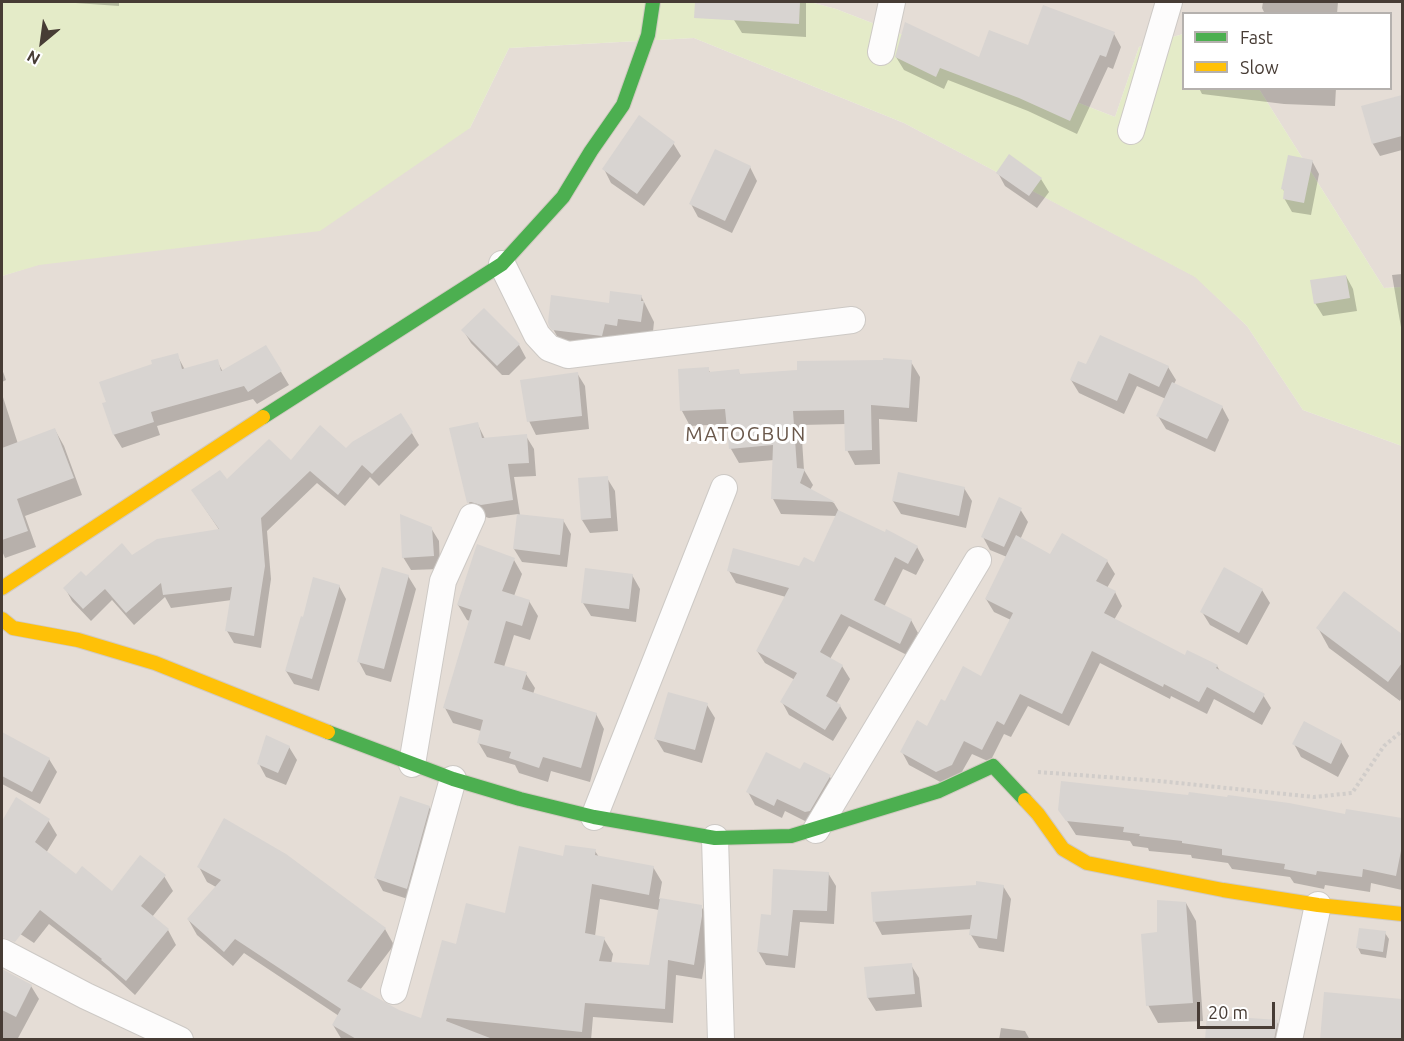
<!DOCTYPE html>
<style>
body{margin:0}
#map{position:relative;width:1404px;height:1041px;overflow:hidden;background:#f0edea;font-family:Ubuntu,sans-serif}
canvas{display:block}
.frame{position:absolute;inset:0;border:3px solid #473c35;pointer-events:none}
.legend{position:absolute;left:1182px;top:12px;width:210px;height:78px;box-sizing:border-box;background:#fff;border:2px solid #b5b1ae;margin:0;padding:8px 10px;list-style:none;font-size:18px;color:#473c35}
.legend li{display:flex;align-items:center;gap:12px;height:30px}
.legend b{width:30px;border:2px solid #b5b1ae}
.north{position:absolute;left:12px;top:12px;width:60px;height:60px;-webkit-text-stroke:4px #fff;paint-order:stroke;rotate:209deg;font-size:16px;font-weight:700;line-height:24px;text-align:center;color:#473c35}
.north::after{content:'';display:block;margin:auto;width:21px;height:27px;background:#473c35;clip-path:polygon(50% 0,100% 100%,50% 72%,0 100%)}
.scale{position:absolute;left:1197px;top:1002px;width:78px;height:27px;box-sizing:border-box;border:3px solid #473c35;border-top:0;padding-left:8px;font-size:18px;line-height:21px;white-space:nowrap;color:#473c35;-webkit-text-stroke:4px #fff;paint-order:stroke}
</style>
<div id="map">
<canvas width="1404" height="1041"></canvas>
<div class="frame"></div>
<ul class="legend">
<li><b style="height:8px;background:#4caf50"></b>Fast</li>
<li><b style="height:8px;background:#ffc107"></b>Slow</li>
</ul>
<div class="north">N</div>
<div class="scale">20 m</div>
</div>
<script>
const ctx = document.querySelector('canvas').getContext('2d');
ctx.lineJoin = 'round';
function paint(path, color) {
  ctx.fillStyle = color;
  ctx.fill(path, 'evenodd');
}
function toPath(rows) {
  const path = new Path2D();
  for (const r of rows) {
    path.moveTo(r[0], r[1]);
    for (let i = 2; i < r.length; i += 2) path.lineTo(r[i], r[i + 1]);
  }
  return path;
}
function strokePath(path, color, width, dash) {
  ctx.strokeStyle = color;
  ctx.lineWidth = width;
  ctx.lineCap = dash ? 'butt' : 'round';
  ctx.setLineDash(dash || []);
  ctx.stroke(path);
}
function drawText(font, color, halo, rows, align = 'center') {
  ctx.font = font + ' Ubuntu,sans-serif';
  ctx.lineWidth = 6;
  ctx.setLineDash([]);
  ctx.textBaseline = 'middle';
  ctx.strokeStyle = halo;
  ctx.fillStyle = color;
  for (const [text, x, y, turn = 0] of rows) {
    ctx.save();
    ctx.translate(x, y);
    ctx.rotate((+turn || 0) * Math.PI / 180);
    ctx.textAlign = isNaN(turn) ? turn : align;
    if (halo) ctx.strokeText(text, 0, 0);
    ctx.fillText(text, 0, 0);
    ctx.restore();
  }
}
const residential = toPath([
 [810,2,1402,2,1402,287,1384,288,1259,89,1390,88,1390,14,1184,14,1183,34,1139,47,1115,117,836,9],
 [694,38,904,123,1196,277,1247,326,1303,410,1402,446,1402,1039,2,1040,2,276,470,128,509,48]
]);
const green = toPath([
 [2,2,810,2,836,9,1115,117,1139,47,1183,34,1184,88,1259,89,1384,288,1402,287,1402,446,1303,410,1247,326,1195,277,904,123,694,38,509,48,470,128,320,231,39,265,2,276]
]);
const shadow = toPath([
 [61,2,136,2,119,3,119,6],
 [735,2,806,2,806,37,742,33,734,20],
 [1263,2,1338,2,1337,14,1265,14,1262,8],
 [1114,34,1121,47,1113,69,1108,67,1077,134,1028,111,948,80,944,89,904,70,896,57,979,59,1028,47],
 [1199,88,1336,88,1335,106,1284,104,1202,94],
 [1402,97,1402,150,1380,156,1373,144,1363,107],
 [673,143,681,156,644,206,611,183,604,169],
 [1312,161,1319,174,1311,215,1292,212,1284,198,1285,193,1283,189],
 [750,167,757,181,732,233,698,217,691,204],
 [998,173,1041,179,1049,192,1037,208,1005,186],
 [1402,274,1402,333,1392,275],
 [1346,276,1353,289,1357,311,1323,316,1315,303],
 [641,296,654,322,652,341,561,343,549,322],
 [484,310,519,345,526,358,509,375,502,375,471,343,463,330],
 [266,347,289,385,257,404,253,399,157,426,160,435,122,448,114,435,104,404,177,355,185,370,217,361,223,372],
 [911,362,920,377,917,422,879,419,880,464,855,465,847,450,846,424,801,425,804,470,813,485,810,490,834,503,840,513,917,547,924,560,916,575,903,569,884,607,911,620,918,633,907,655,849,626,830,659,842,666,850,679,836,704,840,706,847,718,833,741,789,715,782,702,795,680,765,663,757,651,786,597,736,583,729,571,800,568,814,564,837,516,781,514,773,499,774,460,739,463,731,449,728,424,690,426,682,411,680,370,708,369,711,374,738,371,741,376],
 [1087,366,1168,367,1176,380,1174,384,1222,407,1229,420,1215,452,1166,429,1158,416,1166,399,1137,386,1124,414,1079,393,1071,380],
 [2,369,6,380,2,382],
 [577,373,585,386,589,429,536,435,529,421],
 [2,394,18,444,55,430,64,446,82,495,25,516,36,547,5,558,2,551],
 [401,415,419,445,379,486,370,477,345,506,317,483,267,531,271,579,261,648,234,643,227,631,232,600,171,608,165,597,134,625,112,600,91,621,72,601,65,588,132,557,220,531,193,491,291,462,346,450],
 [477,423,485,439,526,436,534,449,536,476,514,477,520,515,563,520,571,534,567,567,522,562,514,549,518,514,489,518,479,515,476,516,469,503,451,429],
 [607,478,615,491,618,531,590,533,582,520],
 [964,488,972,501,966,528,901,514,893,501],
 [1020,509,1028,522,1020,540,1050,556,1107,561,1115,574,1107,588,1115,592,1122,606,1114,620,1185,657,1217,666,1220,671,1263,695,1271,708,1262,725,1214,699,1207,714,1171,696,1170,699,1100,663,1069,726,1028,706,1011,737,1004,734,990,762,972,754,959,777,944,784,909,765,902,752,928,728,946,703,982,678,1011,620,994,612,986,599,1007,557,990,550,983,537],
 [431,528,439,541,440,569,411,570,403,557],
 [514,560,522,574,514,596,529,601,538,616,530,640,514,635,504,667,526,674,535,688,533,694,596,714,604,729,590,782,551,771,548,782,519,773,515,765,487,757,478,742,481,731,453,723,445,708,470,621,467,620,458,605],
 [632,575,640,589,636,622,591,616,583,603],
 [408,576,416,589,391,682,366,675,359,662],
 [339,586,346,599,319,691,294,684,286,671,304,618],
 [1262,590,1270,603,1247,645,1210,625,1202,612],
 [1345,593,1402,636,1402,697,1400,701,1329,648,1318,628],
 [707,705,715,718,702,763,664,752,656,739],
 [2,733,49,759,57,772,40,804,2,784],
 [1341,742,1349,756,1338,777,1301,757,1294,744],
 [289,747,297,760,286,785,266,777,259,764],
 [801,771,830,777,837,790,813,825,785,811,782,818,755,805,748,792],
 [17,799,48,820,57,835,46,853,76,876,112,894,164,876,173,891,152,917,168,930,176,945,135,995,109,971,49,924,34,943,2,922,2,824],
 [429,807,437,821,414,901,383,891,376,878],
 [1060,810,1346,816,1347,811,1402,820,1402,890,1371,883,1370,892,1325,885,1324,889,1294,883,1290,877,1232,869,1228,863,1192,858,1191,855,1149,851,1148,848,1133,846,1130,841,1076,835],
 [595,851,599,857,653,867,662,882,659,899,701,906,710,922,710,932,702,979,676,975,673,1023,593,1017,591,1040,342,1040,333,1025,339,1016,244,953,233,966,197,935,188,919,216,887,207,882,199,867,385,929,394,945,360,990,398,1012,422,1020,457,946,506,915,564,858],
 [600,899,659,910,650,966,611,964,613,954,604,939,595,936],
 [828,873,836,886,834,924,800,922,795,968,766,965,758,951,772,916],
 [1003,886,1011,899,1004,952,979,948,971,935,972,929,882,935,875,922,873,894],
 [1186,903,1196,921,1203,1021,1158,1023,1148,1005,1159,934],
 [1385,933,1389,939,1386,958,1361,954,1358,948],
 [911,965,919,978,922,1007,876,1011,868,998,866,968],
 [2,970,31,986,39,999,17,1040,2,1040],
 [1277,1022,1285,1035,1284,1040,1206,1040],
 [1001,1028,1025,1031,1030,1040,999,1040]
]);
const building = toPath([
 [695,2,800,2,799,24,694,18],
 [1043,5,1115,32,1106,57,1100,55,1070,121,1019,98,940,68,936,77,895,57,905,22,979,57,989,30,1028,45],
 [1402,95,1402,136,1372,144,1361,106],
 [639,115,675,142,637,194,602,169],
 [715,149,751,166,725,221,689,204],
 [1009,154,1042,178,1029,196,996,173],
 [1288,155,1313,160,1304,203,1283,199,1284,190,1281,189],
 [1346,275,1350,298,1314,304,1310,280],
 [610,291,642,295,641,301,644,301,641,322,618,319,617,326,605,324,602,336,552,330,549,326,548,322,551,295,609,303],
 [484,308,520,344,497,366,461,330],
 [1100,335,1169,366,1159,387,1129,373,1117,401,1070,380,1078,361,1086,364],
 [266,345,282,371,248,392,244,386,151,412,154,422,113,435,102,403,106,402,99,382,152,364,151,360,178,353,182,369,218,359,221,371],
 [883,358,912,360,909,408,871,405,872,450,845,451,844,410,793,411,797,468,805,469,800,483,835,502,771,499,773,445,729,449,725,409,680,411,678,369,709,367,709,372,739,369,740,374,797,370,797,361,883,360],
 [578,372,582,416,527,422,520,380],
 [1172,382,1223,406,1207,439,1156,416],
 [401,413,413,432,372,474,362,465,338,495,310,471,261,518,265,566,254,636,225,631,232,587,163,595,161,583,126,613,105,589,83,609,63,588,81,571,86,576,122,543,132,555,157,539,219,529,191,490,220,470,227,479,269,439,291,460,320,425,346,448,352,442],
 [478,422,482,438,527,434,529,463,508,464,513,500,481,505,471,502,467,503,449,428],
 [55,428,74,478,17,499,28,531,2,540,2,448],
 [898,472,965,487,959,516,892,501],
 [608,476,611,518,581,520,578,478],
 [999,497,1022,508,1004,547,981,537],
 [838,510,885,532,886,529,918,546,908,564,895,557,874,600,912,619,900,644,841,614,820,652,843,665,826,696,841,705,825,730,780,702,797,673,756,651,789,588,727,571,733,548,799,566,804,557,814,562],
 [400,514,432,527,434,556,402,558],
 [517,514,564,519,560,555,513,549],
 [1062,533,1108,560,1096,581,1116,591,1104,613,1185,655,1187,650,1218,665,1216,668,1265,694,1254,713,1207,687,1199,702,1164,684,1163,687,1092,651,1062,714,1020,694,1004,725,997,721,982,750,964,741,952,765,936,772,900,752,917,720,927,726,941,699,945,701,963,666,981,676,1013,613,985,599,1016,535,1050,554],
 [477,544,515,558,502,591,530,600,522,626,506,621,494,663,527,672,522,689,597,713,581,768,543,757,539,768,509,758,511,752,477,743,483,720,443,708,472,610,457,605],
 [382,567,409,575,384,669,357,662],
 [1224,567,1263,589,1239,633,1200,612],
 [585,568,633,574,629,609,581,603],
 [313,577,340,585,312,679,285,671,301,616,303,617],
 [1344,591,1402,634,1402,663,1388,682,1316,628],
 [668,692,708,703,695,750,654,739],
 [1304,721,1342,741,1331,764,1292,744],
 [2,732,50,758,32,792,2,776],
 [266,735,290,746,278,773,257,764],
 [766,752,800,769,804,762,831,775,810,811,805,812,777,799,774,806,746,792],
 [1061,781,1188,795,1189,792,1227,797,1228,795,1289,803,1345,814,1346,809,1402,818,1402,846,1396,876,1363,869,1362,877,1317,871,1316,875,1284,869,1285,864,1222,855,1222,849,1182,843,1182,841,1139,836,1140,834,1123,832,1124,827,1066,821,1058,810],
 [400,796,430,806,407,889,374,878],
 [16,797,50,819,35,842,76,874,82,866,112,891,140,855,166,875,141,906,169,929,126,981,101,960,102,959,40,910,15,942,2,937,2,821],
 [224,818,286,854,386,928,347,981,399,1010,421,1018,442,940,456,944,466,903,505,913,519,846,563,856,565,845,596,849,595,855,654,866,649,895,592,884,585,933,605,937,599,961,649,965,660,898,702,905,702,916,694,965,668,960,665,1009,585,1003,582,1032,447,1018,446,1021,490,1038,490,1040,358,1040,332,1025,341,1009,235,939,224,952,187,919,221,880,197,867],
 [773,869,829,872,827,911,793,910,788,956,757,952,761,914,771,915],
 [976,881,1004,885,997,939,969,935,972,915,873,922,871,892,976,885],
 [1157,900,1186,902,1193,1003,1146,1006,1141,934,1157,932],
 [1359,928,1386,931,1383,952,1356,948],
 [912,963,915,994,867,998,864,967],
 [2,969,32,985,16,1017,2,1010],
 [1324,992,1402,999,1402,1040,1320,1040],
 [1207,1015,1278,1020,1274,1040,1205,1040]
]);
const path = toPath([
 [1038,772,1159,781,1314,797,1352,793,1384,746,1402,731]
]);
const street = toPath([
 [881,52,892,2],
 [1131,131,1169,2],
 [502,264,537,335,549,348,568,355,852,320],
 [412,764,443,581,472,517],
 [594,817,724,488],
 [816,830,978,560],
 [715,838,721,1040],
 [2,952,86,996,180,1040],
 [394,991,453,779],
 [1289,1040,1318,905]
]);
const fast = toPath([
 [263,417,502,264,563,197,591,151,623,105,648,35,653,2],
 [328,732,453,779,520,799,594,817,715,838,791,836,939,791,993,766,1025,800]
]);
const slow = toPath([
 [2,588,263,417],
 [2,619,13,628,78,640,155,663,328,732],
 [1025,800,1038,814,1063,849,1087,863,1223,890,1318,905,1402,914]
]);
const quarterNames = [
 ["MATOGBUN",746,434]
];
paint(residential, '#e5ddd6');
paint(green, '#e4ebc8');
paint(shadow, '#0003');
paint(building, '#d8d4d1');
strokePath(street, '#cdc9c5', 28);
strokePath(fast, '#d1cac1', 16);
strokePath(slow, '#d1cac1', 16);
strokePath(path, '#d1cdca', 4, [3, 3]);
strokePath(street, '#fdfcfc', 26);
strokePath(fast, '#4caf50', 14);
strokePath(slow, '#ffc107', 14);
ctx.letterSpacing = '1.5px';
drawText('20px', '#6a584b', '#fff', quarterNames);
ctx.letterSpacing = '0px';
</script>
